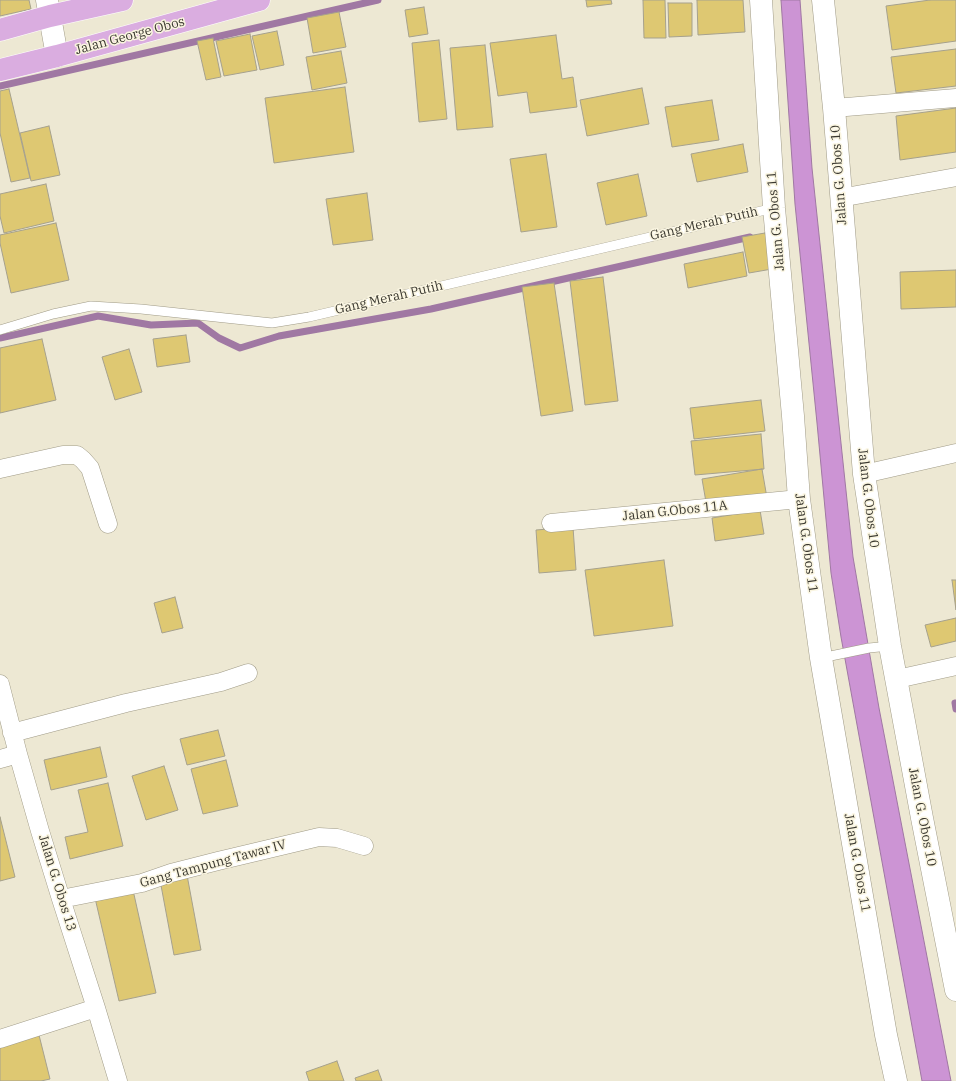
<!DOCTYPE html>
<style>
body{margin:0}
canvas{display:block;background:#ede8d3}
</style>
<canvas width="956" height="1081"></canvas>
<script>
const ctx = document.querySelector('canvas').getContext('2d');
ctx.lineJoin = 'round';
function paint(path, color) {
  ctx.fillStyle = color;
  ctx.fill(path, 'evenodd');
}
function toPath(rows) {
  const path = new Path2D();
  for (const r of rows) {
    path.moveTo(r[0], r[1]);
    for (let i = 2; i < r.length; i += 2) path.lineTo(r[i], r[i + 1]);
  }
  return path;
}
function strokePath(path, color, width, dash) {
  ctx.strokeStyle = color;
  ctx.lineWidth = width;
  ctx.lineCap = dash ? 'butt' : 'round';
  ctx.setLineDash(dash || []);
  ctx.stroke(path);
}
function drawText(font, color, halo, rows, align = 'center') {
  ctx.font = font + ' "IBM Plex Serif",serif';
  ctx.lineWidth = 3;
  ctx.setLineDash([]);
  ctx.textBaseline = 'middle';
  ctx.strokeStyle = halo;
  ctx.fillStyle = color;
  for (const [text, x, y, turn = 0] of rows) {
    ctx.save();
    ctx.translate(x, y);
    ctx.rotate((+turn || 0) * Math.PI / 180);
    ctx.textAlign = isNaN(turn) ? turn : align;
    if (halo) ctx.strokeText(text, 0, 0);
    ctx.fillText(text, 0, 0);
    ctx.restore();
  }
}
const water = toPath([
 [781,0,800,0,812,168,853,557,879,708,951,1081,922,1081,841,637,831,573,817,423,795,204,781,0]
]);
const stream = toPath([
 [0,86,378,0],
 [0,338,98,316,151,325,198,323,219,338,240,348,279,336,431,309,750,237],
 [955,703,956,709]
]);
const building = toPath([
 [0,0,29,0,31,9,0,16,0,0],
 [586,0,611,0,612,4,587,7,586,0],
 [643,0,665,0,666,38,644,38,643,0],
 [697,0,743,0,745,32,698,35,697,0],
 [930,0,956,0,956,41,892,50,886,6,930,0],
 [668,3,692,3,692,36,669,37,668,3],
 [424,7,428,34,409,37,405,10,424,7],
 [339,12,346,47,313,53,307,18,339,12],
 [277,31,284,65,260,70,252,36,277,31],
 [250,34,257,70,224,76,216,41,250,34],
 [556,35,562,79,573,77,577,107,530,113,527,92,498,96,490,43,556,35],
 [213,38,221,77,206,80,197,41,213,38],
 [439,40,447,119,419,122,412,43,439,40],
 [485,45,493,127,457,130,450,48,485,45],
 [956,49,956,86,896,93,891,57,956,49],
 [341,51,347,83,312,90,306,57,341,51],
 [345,87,354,152,274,163,265,98,345,87],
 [642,88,649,124,587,136,580,100,642,88],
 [9,89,30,178,11,182,0,133,0,91,9,89],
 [712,100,719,140,672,147,665,107,712,100],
 [956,108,956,152,900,160,896,116,956,108],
 [49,126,60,175,31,181,20,133,49,126],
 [743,144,748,172,697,182,691,154,743,144],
 [546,154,557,227,521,232,510,159,546,154],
 [638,174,647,216,606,225,597,183,638,174],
 [46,184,54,221,4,233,0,216,0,194,46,184],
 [367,193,373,240,333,245,326,199,367,193],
 [56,223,69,280,11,293,0,243,0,235,56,223],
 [765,233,772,269,749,273,742,237,765,233],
 [743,252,747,276,688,288,684,264,743,252],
 [956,270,956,307,901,309,900,272,956,270],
 [603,277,618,401,585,405,570,281,603,277],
 [554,283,573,411,541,416,522,287,554,283],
 [186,335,190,362,157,367,153,339,186,335],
 [42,339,56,400,0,413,0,348,42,339],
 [129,349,142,392,115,400,102,357,129,349],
 [761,400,765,431,694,439,690,408,761,400],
 [761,434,764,469,695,475,691,441,761,434],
 [762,469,767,498,707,508,702,479,762,469],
 [760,510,764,534,715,541,712,518,760,510],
 [573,527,576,570,539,573,536,530,573,527],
 [664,560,673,626,594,636,585,570,664,560],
 [952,580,956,580,956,610,952,580],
 [175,597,183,628,162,633,154,603,175,597],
 [956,618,956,641,931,647,925,625,956,618],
 [218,730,225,756,187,765,180,739,218,730],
 [100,747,107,777,51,790,44,760,100,747],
 [226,760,238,806,203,814,191,769,226,760],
 [164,766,178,810,146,820,132,776,164,766],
 [108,783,123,846,70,859,65,837,88,832,78,790,108,783],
 [0,817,15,877,0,881,0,817],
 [187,875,201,950,174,955,160,880,187,875],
 [133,890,156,993,119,1001,95,898,133,890],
 [39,1035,50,1079,41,1081,0,1081,0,1045,39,1035],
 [337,1061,344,1081,309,1081,306,1072,337,1061],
 [378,1070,382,1081,356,1081,355,1078,378,1070]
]);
const lane = toPath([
 [0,330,53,314,91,306,141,309,272,323,309,317,774,208],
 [821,658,869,648,890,646]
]);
const street = toPath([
 [834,108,956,98],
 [840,198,956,177],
 [0,469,63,455,77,455,83,460,90,468,108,524],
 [864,474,956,453],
 [551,523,799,499],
 [897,679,956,666],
 [0,684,18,754,40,831,61,899,96,1008,118,1081],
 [12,733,126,703,221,682,248,673],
 [0,759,18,754],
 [61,899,142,883,171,873,218,861,319,837,337,838,364,846],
 [0,1039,96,1008]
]);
const secondary = toPath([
 [47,0,57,56],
 [761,0,774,208,793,416,799,499,821,658,886,1035,896,1081],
 [823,0,834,108,864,474,890,646,922,818,956,990]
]);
const primary = toPath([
 [0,30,50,16,122,0],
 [0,70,57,56,259,0]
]);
const streetNames = [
 ["Jalan George Obos",130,36,-15],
 ["Jalan G. Obos 10",839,175,-94],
 ["Jalan G. Obos 11",776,221,-95],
 ["Gang Merah Putih",704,224,-13],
 ["Gang Merah Putih",389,298,-13],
 ["Jalan G. Obos 10",868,498,83],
 ["Jalan G.Obos 11A",675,511,-6],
 ["Jalan G. Obos 11",806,543,82],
 ["Jalan G. Obos 10",922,817,79],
 ["Jalan G. Obos 11",857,863,80],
 ["Gang Tampung Tawar IV",213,864,-15],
 ["Jalan G. Obos 13",57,883,73]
];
paint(water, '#cc94d4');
strokePath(water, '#a078a3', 1);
strokePath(stream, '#a078a3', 7);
paint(building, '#dec872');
strokePath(building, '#a6a18d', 1);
strokePath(lane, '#a09b87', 10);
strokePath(street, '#a09b87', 19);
strokePath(secondary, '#a09b87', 23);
strokePath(primary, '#fff', 23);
strokePath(lane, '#fff', 9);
strokePath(street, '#fff', 18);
strokePath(secondary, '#fff', 22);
strokePath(primary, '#daade0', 22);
drawText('13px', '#3a3830', '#faf5e0', streetNames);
</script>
